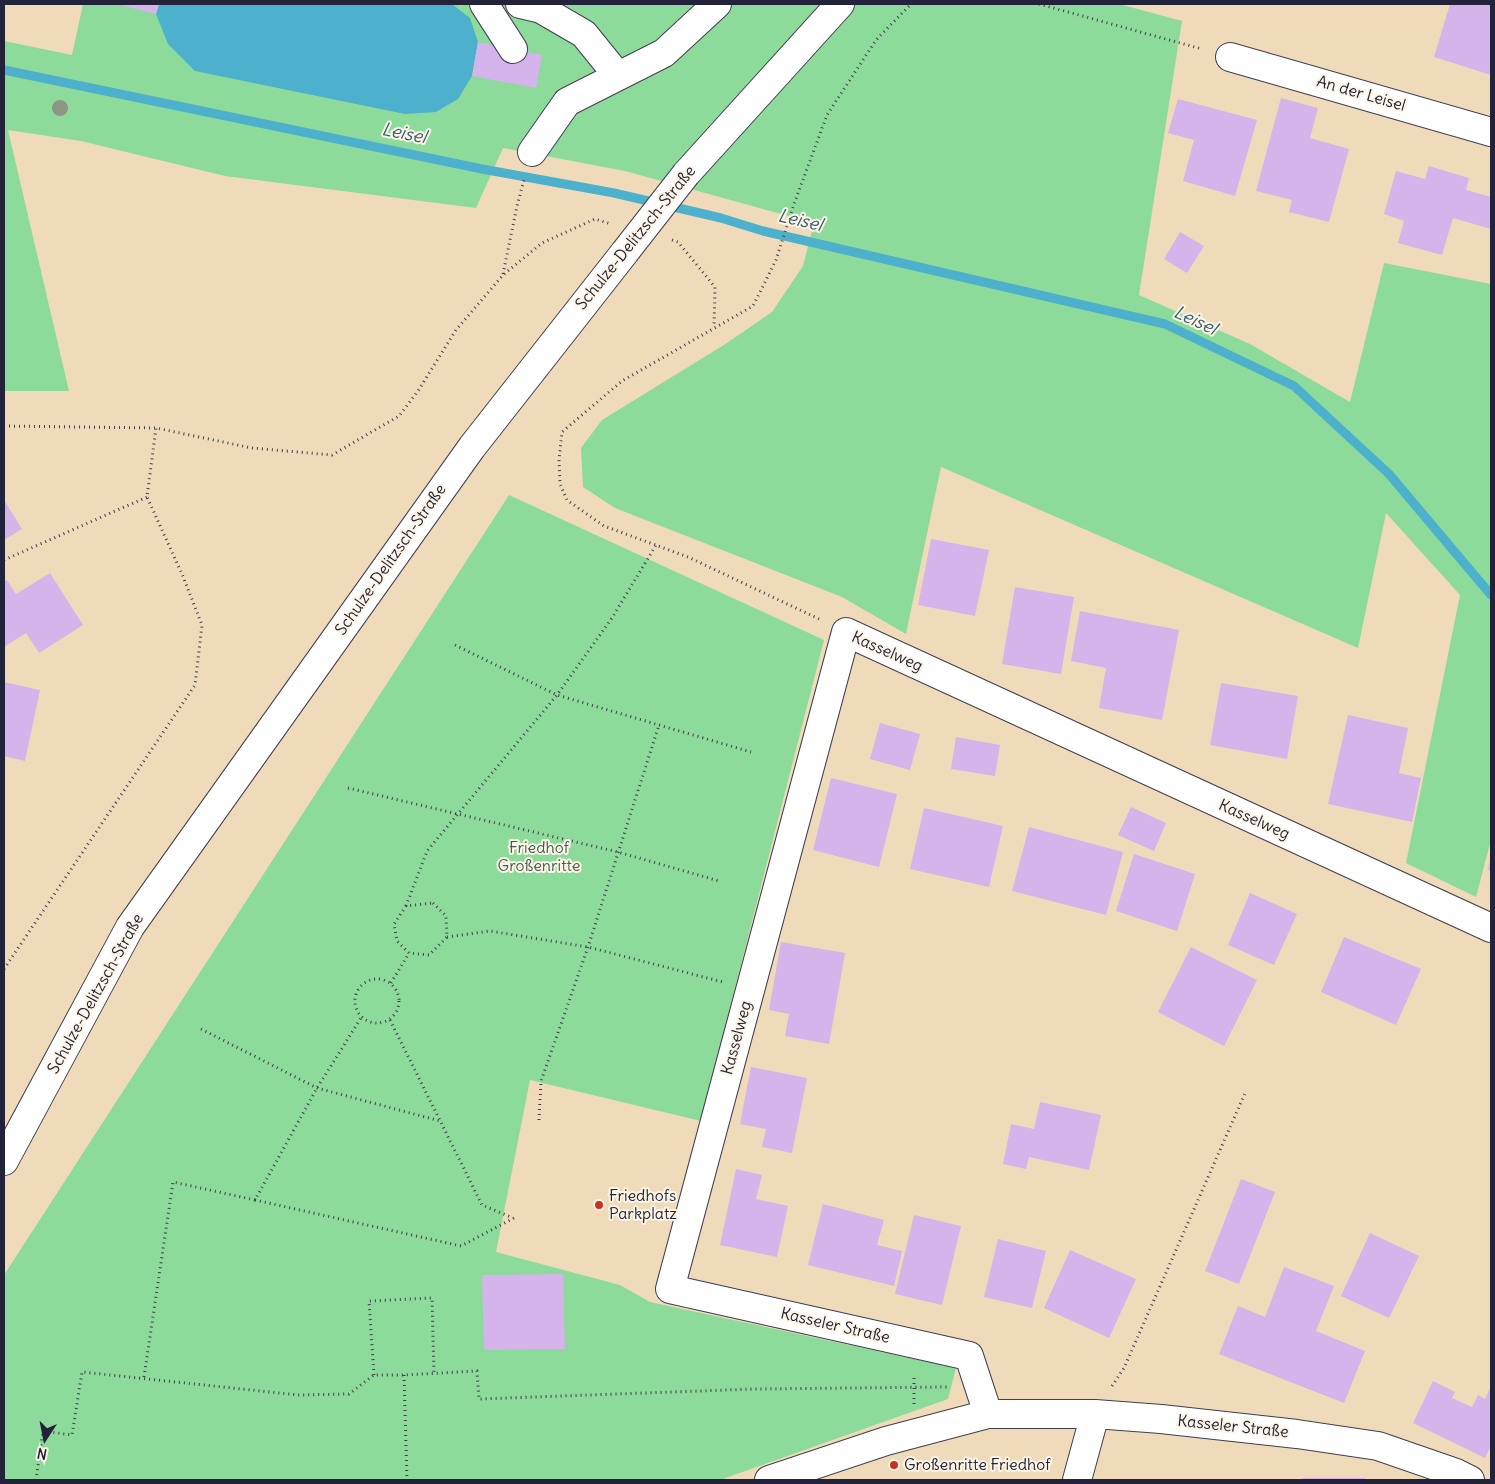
<!DOCTYPE html>
<meta charset="utf-8">
<style>
body{margin:0}
#map{position:relative;width:1495px;height:1484px;overflow:hidden;background:#efdbba;font-family:Delius,sans-serif}
canvas{display:block}
.frame{position:absolute;inset:0;border:5px solid #22223b;pointer-events:none}
.north{position:absolute;left:20px;top:1414px;width:50px;height:50px;-webkit-text-stroke:4px #fcf5e5;paint-order:stroke;rotate:191deg;font-size:14px;font-weight:700;line-height:20px;text-align:center;color:#22223b}
.north::after{content:'';display:block;margin:auto;width:18px;height:22px;background:#22223b;clip-path:polygon(50% 0,100% 100%,50% 72%,0 100%)}
</style>
<div id="map">
<canvas width="1495" height="1484"></canvas>
<div class="frame"></div>
<div class="north">N</div>
</div>
<script>
const ctx = document.querySelector('canvas').getContext('2d');
ctx.lineJoin = 'round';
function paint(path, color) {
  ctx.fillStyle = color;
  ctx.fill(path, 'evenodd');
}
function toPath(rows) {
  const path = new Path2D();
  for (const r of rows) {
    if (r.length === 3) {
      path.moveTo(r[0] + r[2], r[1]);
      path.arc(r[0], r[1], r[2], 0, 2 * Math.PI);
      continue;
    }
    path.moveTo(r[0], r[1]);
    for (let i = 2; i < r.length; i += 2) path.lineTo(r[i], r[i + 1]);
  }
  return path;
}
function strokePath(path, color, width, dash) {
  ctx.strokeStyle = color;
  ctx.lineWidth = width;
  ctx.lineCap = dash ? 'butt' : 'round';
  ctx.setLineDash(dash || []);
  ctx.stroke(path);
}
function drawText(font, color, halo, rows, align = 'center') {
  ctx.font = font + ' Delius,sans-serif';
  ctx.lineWidth = 4;
  ctx.setLineDash([]);
  ctx.textBaseline = 'middle';
  ctx.strokeStyle = halo;
  ctx.fillStyle = color;
  for (const [text, x, y, turn = 0] of rows) {
    ctx.save();
    ctx.translate(x, y);
    ctx.rotate((+turn || 0) * Math.PI / 180);
    ctx.textAlign = isNaN(turn) ? turn : align;
    if (halo) ctx.strokeText(text, 0, 0);
    ctx.fillText(text, 0, 0);
    ctx.restore();
  }
}
const green = toPath([
 [83,4,1119,4,1182,21,1139,295,1250,344,1350,402,1384,263,1491,284,1491,840,1476,897,1406,863,1460,595,1386,513,1358,648,941,467,906,634,842,597,615,508,583,487,581,448,602,420,727,343,772,312,803,266,814,223,625,171,503,148,476,208,225,176,81,141,8,130,69,391,4,391,4,41,72,55],
 [509,495,824,640,701,1121,530,1080,496,1252,620,1285,650,1302,956,1368,948,1399,720,1480,4,1480,4,1275]
]);
const water = toPath([
 [159,4,452,4,470,18,478,42,472,76,458,99,436,112,405,114,195,71,168,44,156,14]
]);
const stream = toPath([
 [4,70,482,169,614,193,721,218,763,231,1165,324,1294,386,1389,474,1491,595]
]);
const building = toPath([
 [125,4,159,4,156,14,124,6],
 [1450,4,1491,4,1491,75,1434,57],
 [478,42,542,55,536,88,472,76],
 [1281,98,1318,108,1310,138,1349,149,1329,222,1289,212,1292,200,1256,191],
 [1178,99,1257,120,1235,196,1183,181,1194,140,1168,133],
 [1429,166,1469,178,1466,190,1491,197,1491,229,1453,218,1442,255,1398,243,1404,221,1384,214,1396,171,1425,179],
 [1180,232,1204,246,1187,273,1164,259],
 [4,500,22,529,4,540],
 [931,539,989,550,975,616,918,605],
 [50,573,83,625,39,653,26,633,4,647,4,582,7,580,16,594],
 [1015,587,1074,597,1061,674,1002,664],
 [1080,611,1179,630,1162,720,1099,708,1106,668,1071,661],
 [4,682,40,690,25,761,4,756],
 [1221,683,1298,696,1287,759,1210,745],
 [1348,715,1408,728,1399,773,1421,778,1412,822,1328,804],
 [880,723,920,734,910,770,870,759],
 [956,737,1000,745,995,776,951,769],
 [831,778,897,794,879,867,813,850],
 [1131,807,1166,823,1154,851,1118,835],
 [924,808,1003,826,989,887,910,869],
 [1029,827,1123,852,1106,915,1012,891],
 [1134,854,1195,874,1177,931,1116,911],
 [1490,858,1491,858,1491,871,1488,870],
 [1250,893,1297,914,1274,965,1228,945],
 [1344,937,1421,969,1396,1025,1321,992],
 [781,942,845,953,829,1044,785,1036,789,1014,769,1010],
 [1191,947,1257,980,1224,1046,1158,1012],
 [751,1067,807,1078,792,1153,762,1147,766,1129,740,1124],
 [1040,1102,1101,1115,1089,1170,1029,1157,1026,1169,1003,1164,1011,1124,1034,1129],
 [736,1169,762,1175,756,1199,788,1206,777,1257,720,1245],
 [1241,1179,1275,1192,1239,1284,1205,1271],
 [823,1204,884,1220,877,1245,902,1251,894,1286,808,1265],
 [914,1215,961,1226,942,1305,895,1294],
 [1370,1233,1419,1256,1389,1318,1341,1296],
 [998,1239,1046,1251,1032,1308,984,1297],
 [1070,1250,1136,1279,1109,1338,1044,1308],
 [1284,1267,1334,1286,1316,1331,1365,1351,1344,1403,1219,1354,1238,1306,1265,1317],
 [563,1274,565,1349,484,1350,482,1275],
 [1433,1381,1455,1392,1452,1398,1472,1407,1478,1395,1485,1399,1491,1386,1491,1446,1485,1458,1413,1423],
 [1302,1478,1365,1478,1365,1480,1302,1480]
]);
const path = toPath([
 [1039,4,1202,49],
 [672,240,678,242,715,287,714,327],
 [503,274,517,206,524,180],
 [4,426,156,428,252,448,332,455,399,416,418,391,456,330,503,275,542,243,595,219,611,224],
 [4,560,147,497],
 [819,619,688,557,604,526,567,500,560,484,559,460,562,432,622,381,753,306,776,260,794,204,827,115,876,40,911,4],
 [455,645,557,695,751,752],
 [348,788,618,852,719,881],
 [433,903,446,916,447,937,429,955,409,953,397,941,394,924,406,906,433,903],
 [406,906,427,851,557,695,612,618,656,545],
 [447,937,490,931,588,947,723,982],
 [4,969,195,685,202,625,182,574,147,497,156,428],
 [377,1001,22],
 [391,983,409,953],
 [390,1020,482,1205,513,1218],
 [201,1029,317,1088,440,1121],
 [539,1120,541,1081,588,947,659,725],
 [255,1200,461,1246,514,1218],
 [374,1375,369,1301,432,1298,434,1374],
 [404,1375,407,1480],
 [144,1377,173,1182,255,1200,317,1088,361,1018],
 [1112,1386,1124,1368,1246,1091],
 [914,1404,914,1375],
 [36,1480,43,1431,72,1435,82,1372,298,1395,349,1394,374,1375,404,1375,477,1371,479,1399,754,1389,947,1387]
]);
const minor = toPath([
 [484,4,513,49],
 [520,4,541,9,584,34,618,76],
 [1230,57,1491,132],
 [532,152,567,102,664,53,717,4],
 [988,1414,969,1356,670,1289,846,632,1491,928],
 [769,1480,886,1441,988,1414,1095,1414,1161,1419,1297,1434,1378,1446,1456,1473,1470,1480],
 [1077,1480,1095,1414]
]);
const major = toPath([
 [686,174,840,4],
 [4,1161,130,927,472,447,625,252]
]);
const majorBridge = toPath([
 [625,252,686,174]
]);
const trees = [
 [60,108]
];
const markers = [
 [599,1205,5,"#c8321e"],
 [894,1465,5,"#c8321e"]
];
const streetNames = [
 ["An der Leisel",1361,94,16],
 ["Schulze-Delitzsch-Straße",636,238,-51],
 ["Schulze-Delitzsch-Straße",391,560,-55],
 ["Kasselweg",887,652,24],
 ["Kasselweg",1254,820,24],
 ["Schulze-Delitzsch-Straße",96,994,-61],
 ["Kasselweg",737,1038,-75],
 ["Kasseler Straße",835,1326,13],
 ["Kasseler Straße",1233,1427,6]
];
const parkNames = [
 ["Friedhof",539,848],
 ["Großenritte",539,866]
];
const poiNames = [
 ["Friedhofs",609,1196],
 ["Parkplatz",609,1214],
 ["Großenritte Friedhof",904,1465]
];
const waterNames = [
 ["Leisel",404,134,11],
 ["Leisel",800,221,13],
 ["Leisel",1195,321,25]
];
paint(green, '#8ddb9a');
paint(water, '#4db0cc');
strokePath(stream, '#4db0cc', 9);
paint(building, '#d4b4ea');
strokePath(minor, '#413e4e', 30);
strokePath(major, '#413e4e', 30);
strokePath(path, '#413e4e', 3, [1, 4]);
strokePath(minor, '#fff', 28);
strokePath(major, '#fff', 28);
strokePath(majorBridge, '#413e4e', 30, []);
strokePath(majorBridge, '#fff', 28);
ctx.fillStyle = '#909484';
for (const [x, y] of trees) {
  ctx.beginPath();
  ctx.arc(x, y, 8, 0, 2 * Math.PI);
  ctx.fill();
}
for (const [x, y, r, color] of markers) {
  const dot = new Path2D();
  dot.arc(x, y, r, 0, 2 * Math.PI);
  ctx.fillStyle = color;
  ctx.fill(dot);
  strokePath(dot, '#fcf5e5', 2);
}
drawText('16px', '#22223b', '#fcf5e5', streetNames);
drawText('16px', '#425a58', '#fcf5e5', parkNames);
drawText('16px', '#22223b', '#fcf5e5', poiNames, 'left');
drawText('italic 18px', '#335b75', '#fcf5e5', waterNames);
</script>
